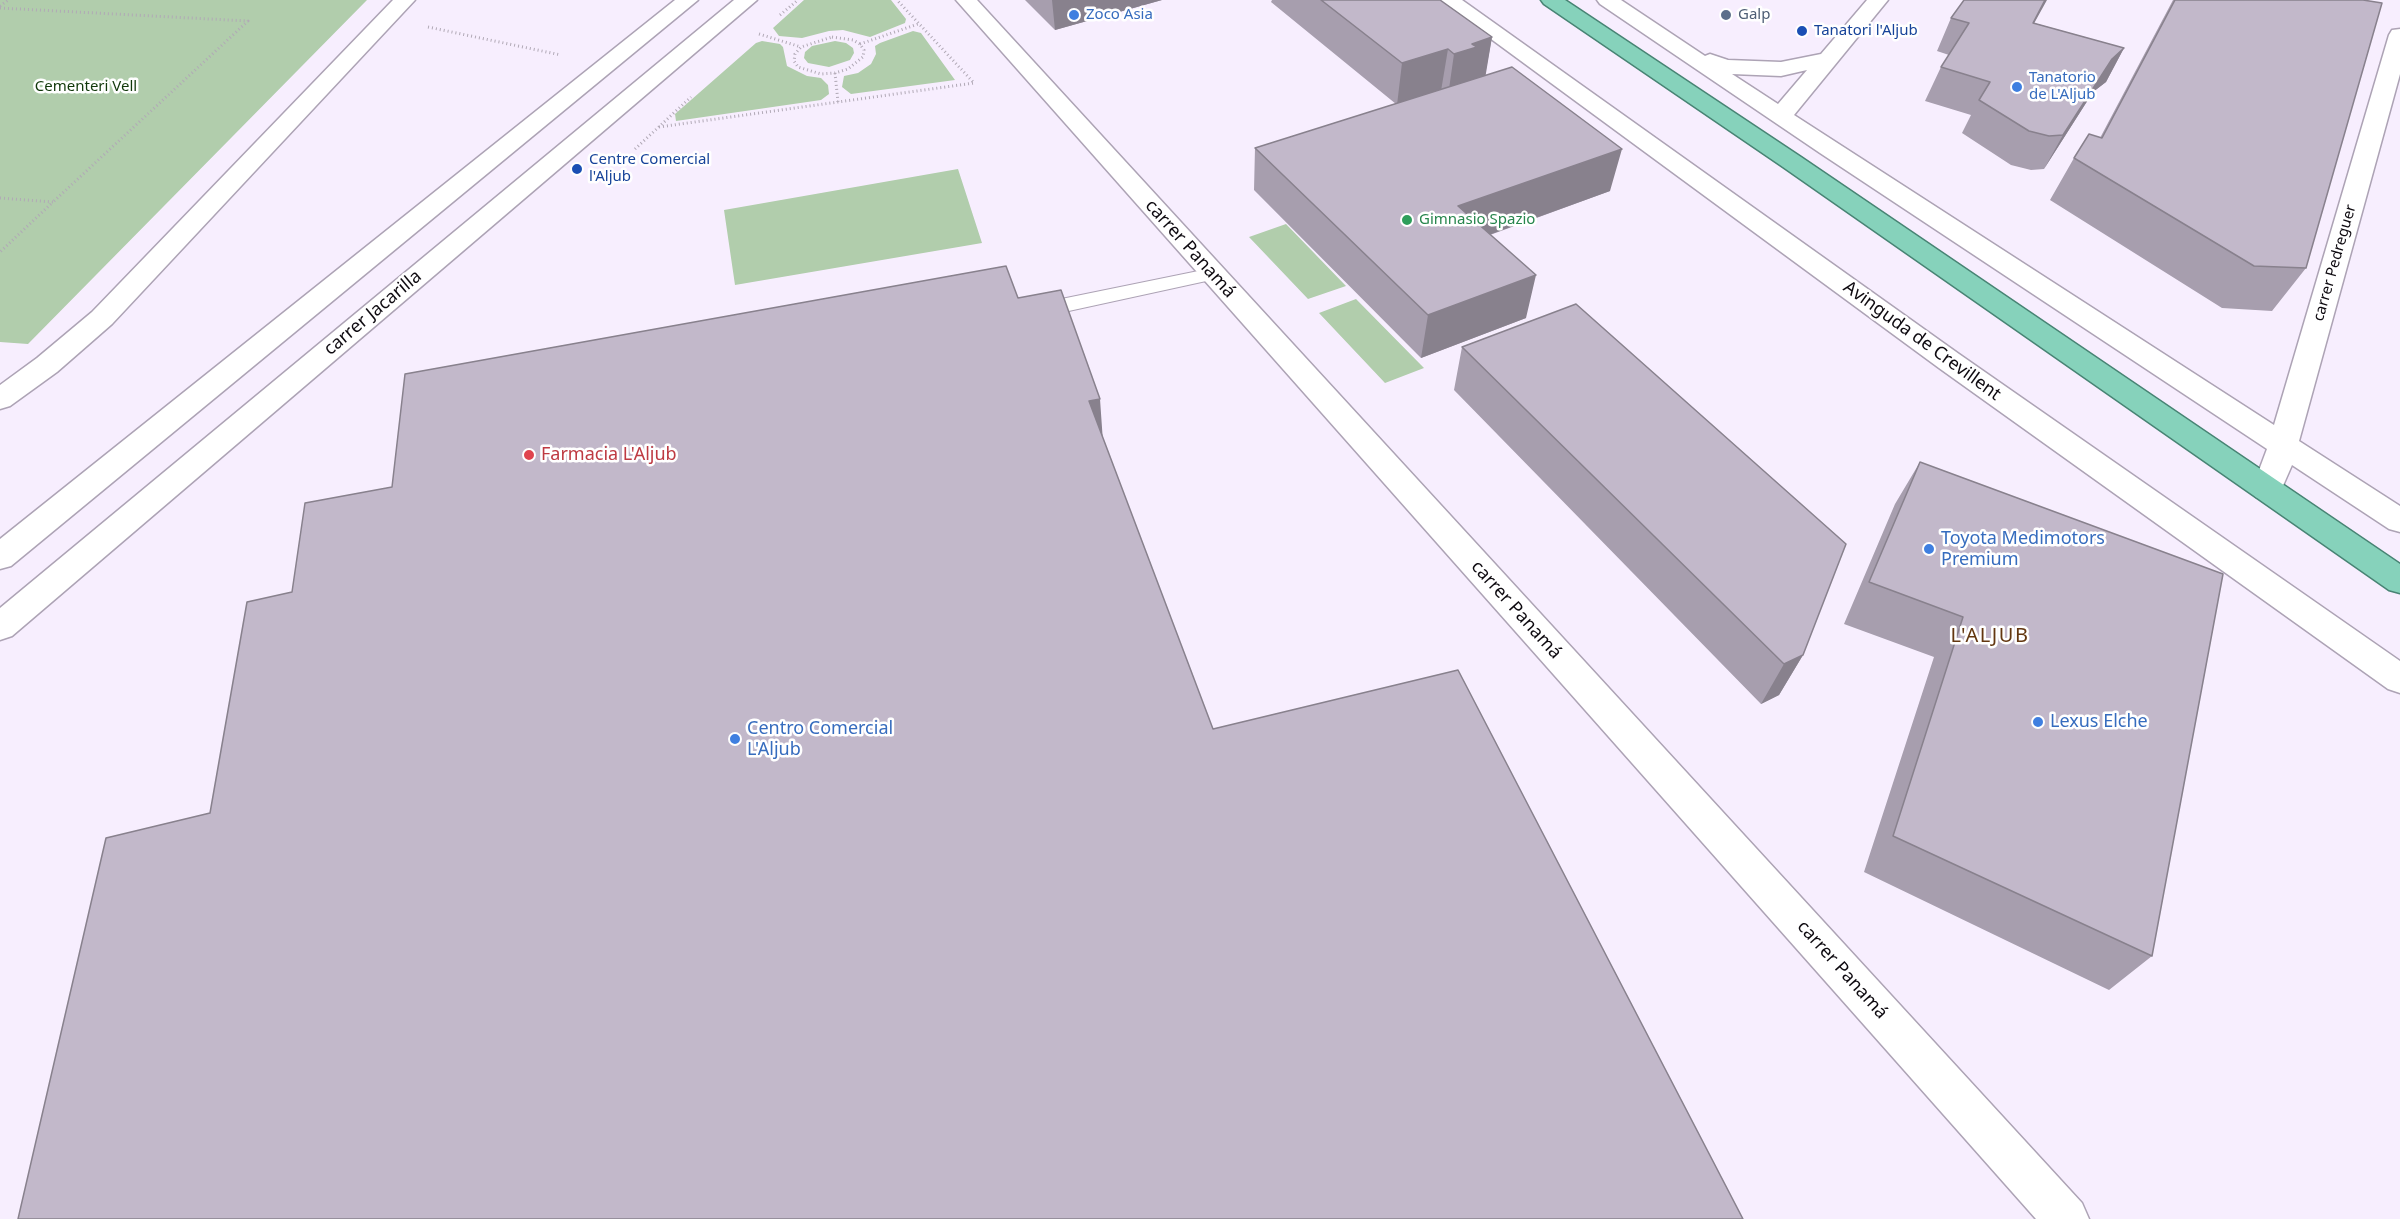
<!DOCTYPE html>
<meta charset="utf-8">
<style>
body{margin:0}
canvas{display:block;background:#f7eefe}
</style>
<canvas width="2400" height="1219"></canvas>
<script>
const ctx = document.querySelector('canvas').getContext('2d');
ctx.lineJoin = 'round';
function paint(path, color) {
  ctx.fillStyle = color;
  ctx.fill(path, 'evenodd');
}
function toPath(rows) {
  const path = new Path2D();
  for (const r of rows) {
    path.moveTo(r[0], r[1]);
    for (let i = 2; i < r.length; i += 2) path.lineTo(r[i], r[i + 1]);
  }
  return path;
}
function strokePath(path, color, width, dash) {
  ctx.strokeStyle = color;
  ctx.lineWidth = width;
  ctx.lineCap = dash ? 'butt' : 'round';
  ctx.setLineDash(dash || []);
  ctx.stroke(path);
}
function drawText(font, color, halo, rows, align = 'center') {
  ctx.font = font + ' "Noto Sans",sans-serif';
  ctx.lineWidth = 5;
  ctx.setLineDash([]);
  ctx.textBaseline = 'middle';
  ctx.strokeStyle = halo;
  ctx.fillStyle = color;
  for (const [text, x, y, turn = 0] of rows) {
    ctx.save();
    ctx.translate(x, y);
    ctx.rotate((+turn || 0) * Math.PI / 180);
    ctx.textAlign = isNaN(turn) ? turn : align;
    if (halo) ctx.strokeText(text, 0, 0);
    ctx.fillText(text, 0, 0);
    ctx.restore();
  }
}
const green = toPath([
 [0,0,367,0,28,344,0,342],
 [804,0,891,0,906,19,905,23,870,37,843,30,829,31,802,38,779,36,773,28],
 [913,31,921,33,955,80,851,94,842,87,844,76,858,73,871,64,876,54,875,46,880,43],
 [762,41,780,44,783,47,787,66,807,76,821,78,828,85,829,94,821,100,676,121,675,114,756,43],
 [835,41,846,43,853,48,854,53,850,60,829,67,808,63,804,58,805,52,812,46],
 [958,169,982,243,735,285,724,210],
 [1286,224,1346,286,1308,299,1249,237],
 [1356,299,1424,368,1385,383,1319,313]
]);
const path = toPath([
 [0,6,8,0],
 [0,8,248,21,53,202],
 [780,15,798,0],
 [428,27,561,55],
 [759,34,801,47],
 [832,37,853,40,860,44,864,50,863,57,848,69,835,73,821,74,798,67,794,61,795,54,801,47,832,37],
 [860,44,918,24],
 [835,73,838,102],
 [659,127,974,83,897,0],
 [635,149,691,97],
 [0,198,53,202,0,252]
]);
const service = toPath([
 [1213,268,1220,270,1223,274,1220,278,1032,319,1025,317,1022,312,1025,307,1032,305,1213,268]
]);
const pedestrian = toPath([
 [393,0,415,0,112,324,57,372,10,406,0,409,0,385,37,358,92,312,393,0]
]);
const minor = toPath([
 [675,0,698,0,11,566,0,569,0,539,675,0],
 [734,0,757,0,12,636,0,640,0,608,734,0],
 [956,0,977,0,2082,1203,2089,1219,2036,1219,956,0],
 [1438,0,1462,0,1959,354,2400,661,2400,693,2388,689,1939,368,1438,0],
 [1597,0,1621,0,1705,56,1710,54,1728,60,1781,62,1821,54,1867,0,1888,0,1794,115,2274,425,2389,35,2392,30,2400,29,2400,74,2299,441,2400,506,2400,532,2389,529,2292,465,2278,497,2267,500,2256,497,2252,489,2267,449,1820,153,1600,4,1597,0],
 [1807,70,1778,104,1732,74,1781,76,1807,70]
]);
const trunk = toPath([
 [1541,0,1565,0,1801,157,2400,564,2400,593,2389,590,1783,167,1544,4,1541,0]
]);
const wall = toPath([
 [1025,0,1162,0,1055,30],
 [1272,0,1440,0,1492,37,1485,75,1610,191,1490,235,1526,318,1421,358,1254,190,1255,148,1396,104,1271,2],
 [2173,0,2363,0,2306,268,2272,311,2222,308,2050,200,2074,158,2100,138],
 [1951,18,2034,23,2124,48,2106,82,2093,92,2044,169,2031,170,2011,165,1962,133,1971,115,1925,101,1941,67,1949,55,1937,51],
 [1462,347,1803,655,1779,695,1761,704,1454,390],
 [1920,462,2152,956,2109,990,1864,872,1934,657,1844,624,1895,504]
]);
const shadedWall = toPath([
 [1052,0,1162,0,1055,30],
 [2045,0,2047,0,2016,56,2033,23],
 [1492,37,1485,79,1448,96,1454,54,1472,44],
 [2124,48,2106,82,2093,92,2044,169,2063,135,2112,59],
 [1448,49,1441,91,1397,105,1402,63],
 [1622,149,1610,191,1450,249,1458,206],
 [1536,275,1526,318,1421,358,1428,315],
 [1100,399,1103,442,1089,401],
 [1803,655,1779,695,1761,704,1784,664]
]);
const building = toPath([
 [1321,0,1440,0,1492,37,1472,44,1477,47,1454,54,1448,49,1402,63,1321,0],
 [1964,0,2045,0,2033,23,2124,48,2112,59,2063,135,2049,136,2029,131,1979,100,1990,82,1941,67,1969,23,1951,18,1964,0],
 [2175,0,2363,0,2382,3,2306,268,2254,266,2074,158,2089,134,2102,138,2175,0],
 [1512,67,1622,149,1458,206,1536,275,1428,315,1255,148,1512,67],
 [1006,266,1018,298,1061,290,1100,399,1089,401,1213,729,1458,670,1743,1219,18,1219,106,838,210,813,247,602,292,592,305,503,392,487,405,374,1006,266],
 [1576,304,1846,544,1803,655,1784,664,1462,347,1576,304],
 [1920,462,2223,574,2152,956,1893,836,1963,617,1869,582,1920,462]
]);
const markers = [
 [1074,15,6,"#3f7fe0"],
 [1726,15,6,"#5c6f8a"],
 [1802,31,6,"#1a4fb4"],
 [2017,87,6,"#3f7fe0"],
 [577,169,6,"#1a4fb4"],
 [1407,220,6,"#2e9e5b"],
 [529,455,6,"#e0444e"],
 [1929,549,6,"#3f7fe0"],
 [2038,722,6,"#3f7fe0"],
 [735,739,6,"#3f7fe0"]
];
const farShopnames = [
 ["Zoco Asia",1086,15],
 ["Tanatorio",2029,78],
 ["de L'Aljub",2029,95]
];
const farServicenames = [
 ["Galp",1738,15]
];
const farTransitnames = [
 ["Tanatori l'Aljub",1814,31],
 ["Centre Comercial",589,160],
 ["l'Aljub",589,177]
];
const farParknames = [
 ["Cementeri Vell",86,87]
];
const farLeisurenames = [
 ["Gimnasio Spazio",1419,220]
];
const farStreetnames = [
 ["carrer Pedreguer",2335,263,-74]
];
const streetNames = [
 ["carrer Panamá",1190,249,48],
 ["carrer Jacarilla",373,313,-40],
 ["Avinguda de Crevillent",1922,341,36],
 ["carrer Panamá",1516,610,48],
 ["carrer Panamá",1842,970,48]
];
const healthNames = [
 ["Farmacia L'Aljub",541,455]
];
const shopNames = [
 ["Toyota Medimotors",1941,539],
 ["Premium",1941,560],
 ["Lexus Elche",2050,722],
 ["Centro Comercial",747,729],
 ["L'Aljub",747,750]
];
const neighbourhoodNames = [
 ["L'ALJUB",1990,636]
];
paint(green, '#b1cdac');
strokePath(service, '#ada3b5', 2);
strokePath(pedestrian, '#ada3b5', 3);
strokePath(minor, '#ada3b5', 3);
strokePath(trunk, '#488474', 3);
strokePath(path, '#b1a9b6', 3, [1, 3]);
paint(service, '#fff');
paint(pedestrian, '#fff');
paint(minor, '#fff');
paint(trunk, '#86d2bb');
paint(wall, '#a79eae');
paint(shadedWall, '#88818d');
paint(building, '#c2b8ca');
strokePath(building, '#88818d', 1.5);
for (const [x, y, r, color] of markers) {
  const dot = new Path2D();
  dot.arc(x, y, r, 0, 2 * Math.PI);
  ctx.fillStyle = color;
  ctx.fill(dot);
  strokePath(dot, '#fff', 2);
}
drawText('15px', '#366cbe', '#fff', farShopnames, 'left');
drawText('15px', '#4e5e75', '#fff', farServicenames, 'left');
drawText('15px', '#164399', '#fff', farTransitnames, 'left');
drawText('15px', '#11380a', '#fff', farParknames);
drawText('15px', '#27864d', '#fff', farLeisurenames, 'left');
drawText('15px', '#0e0a10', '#fff', farStreetnames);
drawText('18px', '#0e0a10', '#fff', streetNames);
drawText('18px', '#be3a42', '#fff', healthNames, 'left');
drawText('18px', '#366cbe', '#fff', shopNames, 'left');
ctx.letterSpacing = '1.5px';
drawText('20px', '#633710', '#fff', neighbourhoodNames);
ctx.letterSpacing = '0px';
</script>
